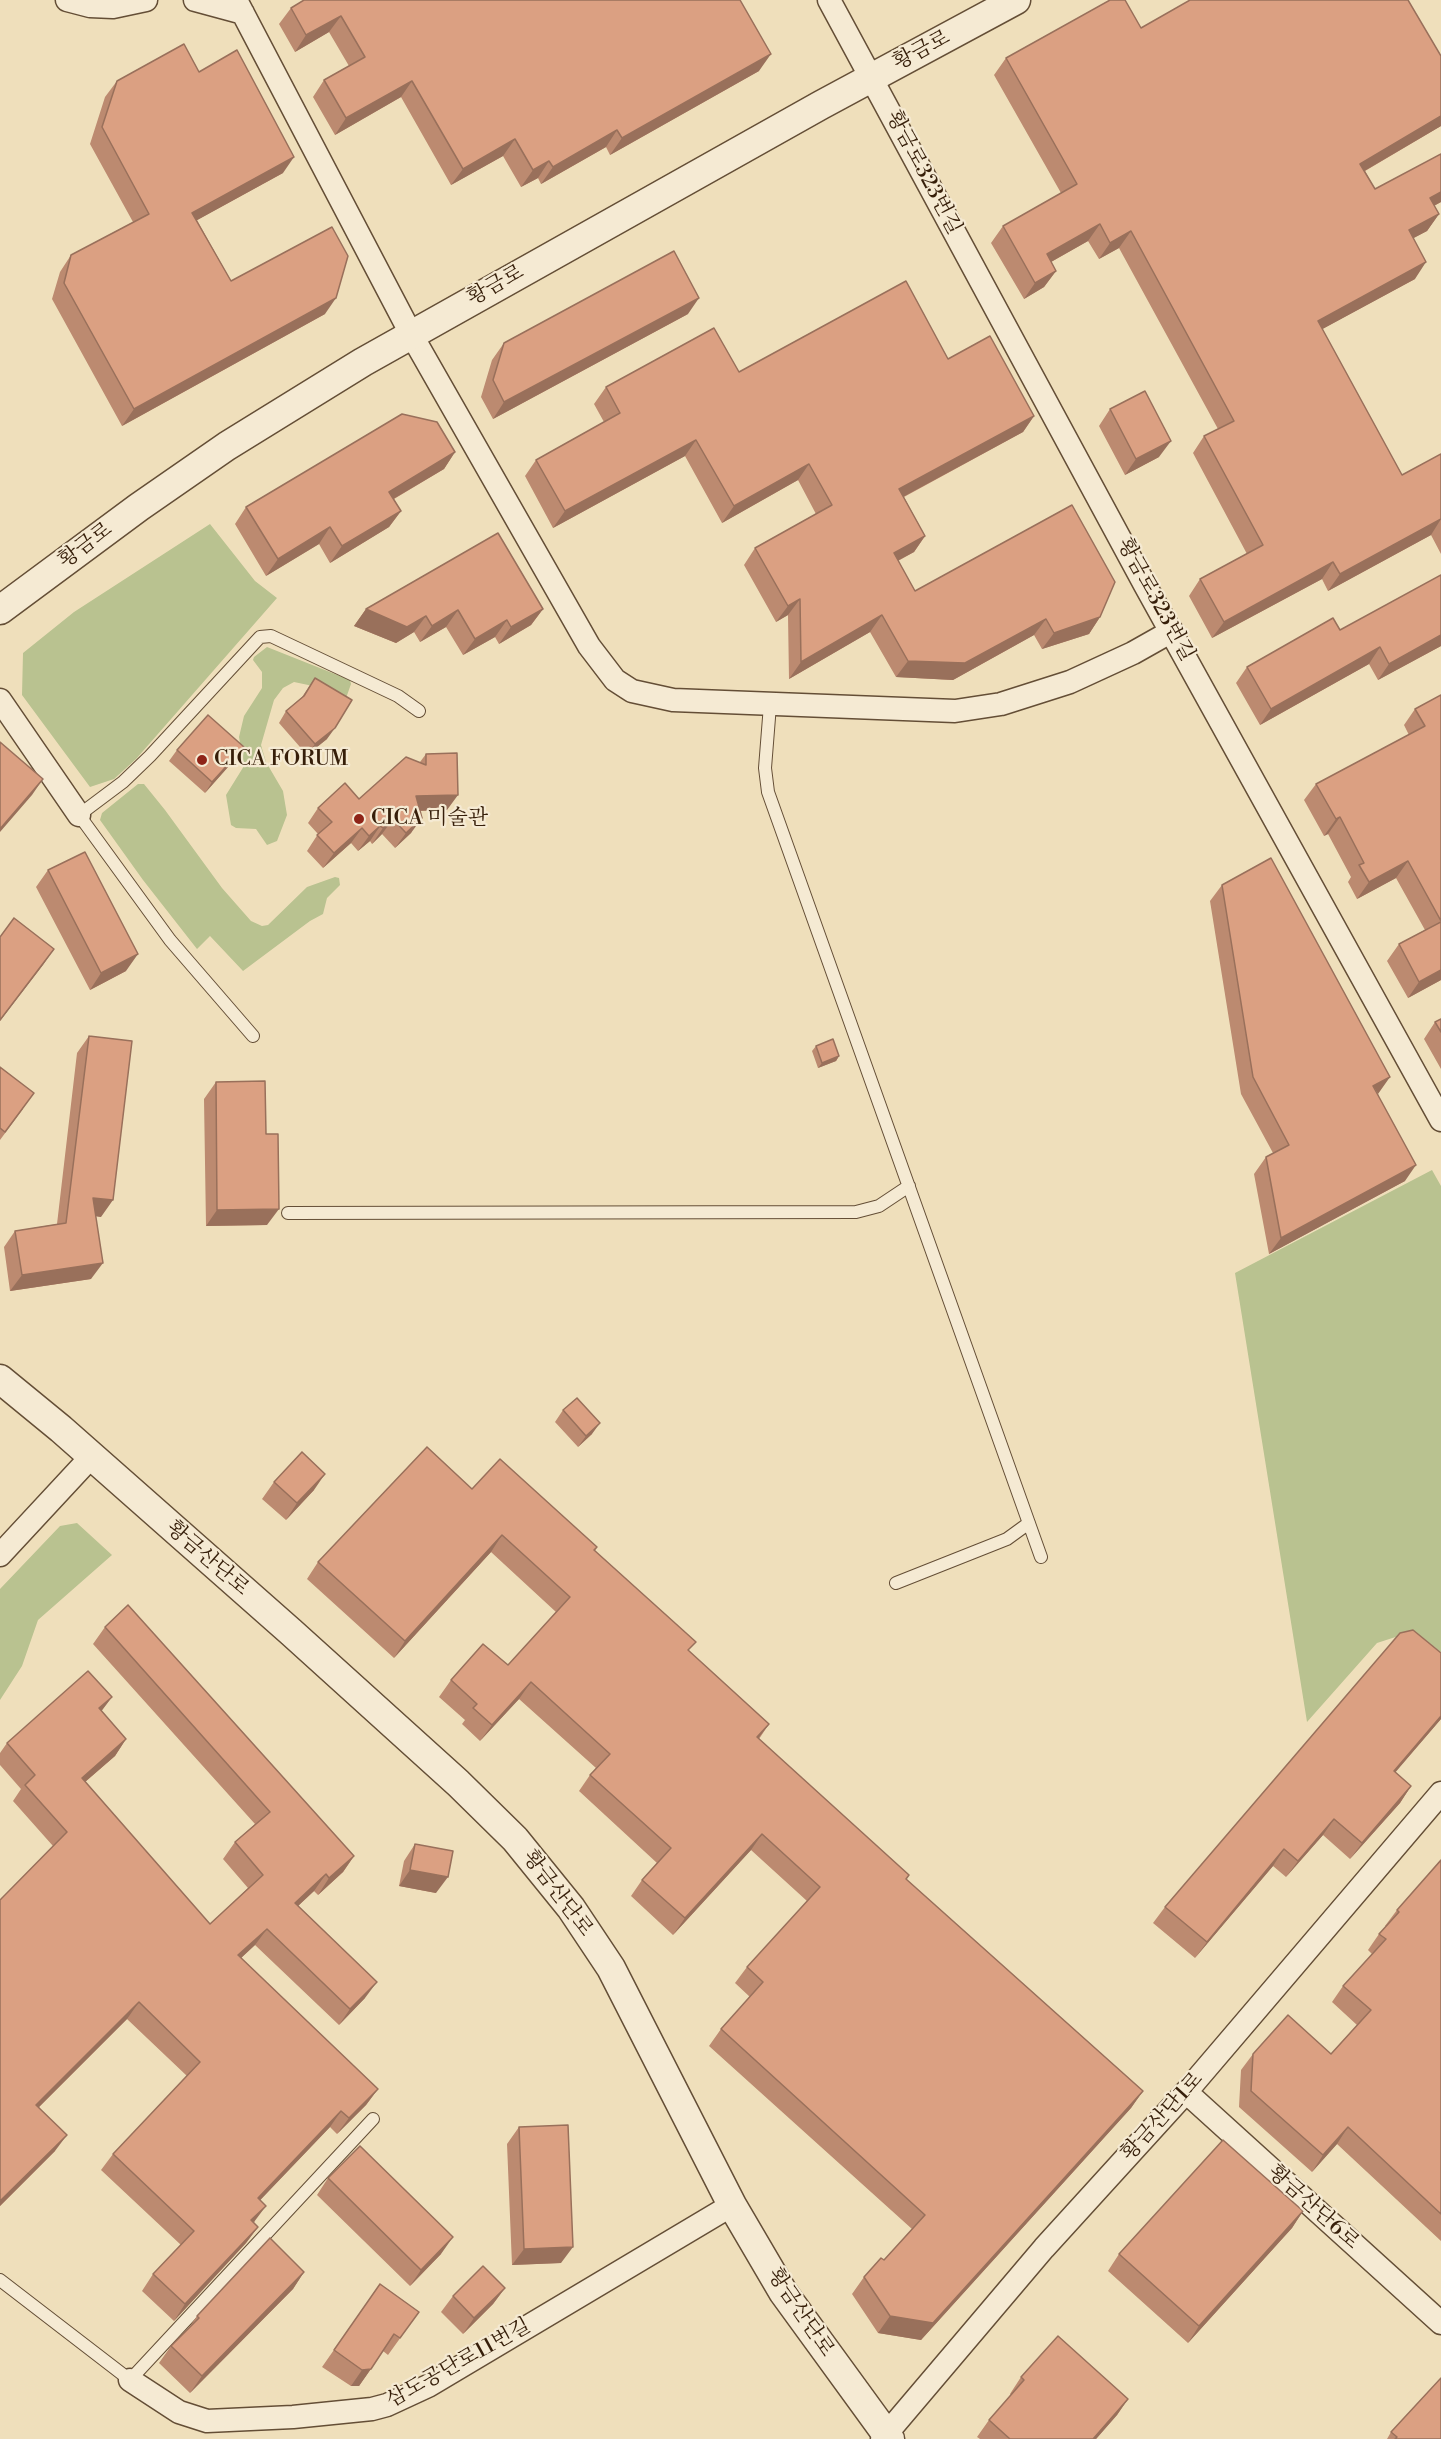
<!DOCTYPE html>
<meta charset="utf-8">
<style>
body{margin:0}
canvas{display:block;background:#efdfbb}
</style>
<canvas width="1441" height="2439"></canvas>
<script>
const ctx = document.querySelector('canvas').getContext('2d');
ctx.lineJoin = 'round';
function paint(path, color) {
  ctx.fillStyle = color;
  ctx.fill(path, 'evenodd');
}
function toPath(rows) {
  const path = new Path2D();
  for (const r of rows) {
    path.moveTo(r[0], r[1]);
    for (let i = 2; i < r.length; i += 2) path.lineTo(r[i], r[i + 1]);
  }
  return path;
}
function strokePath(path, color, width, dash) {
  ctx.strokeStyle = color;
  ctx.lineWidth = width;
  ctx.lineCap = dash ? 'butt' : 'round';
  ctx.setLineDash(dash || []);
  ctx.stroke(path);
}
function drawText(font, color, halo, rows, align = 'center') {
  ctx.font = font + ' "Libre Bodoni","Noto Serif KR",serif';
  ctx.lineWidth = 4.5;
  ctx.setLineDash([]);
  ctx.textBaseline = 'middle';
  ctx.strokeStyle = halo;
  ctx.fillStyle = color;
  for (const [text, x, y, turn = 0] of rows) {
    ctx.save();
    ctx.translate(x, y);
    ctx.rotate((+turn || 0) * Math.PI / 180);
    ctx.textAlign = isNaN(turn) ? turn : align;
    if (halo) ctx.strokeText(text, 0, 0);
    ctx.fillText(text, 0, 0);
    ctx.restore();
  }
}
const green = toPath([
 [210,524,255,581,277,598,136,759,114,779,90,787,22,695,23,653,74,612],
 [267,647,350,680,351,684,345,701,313,686,294,682,283,688,274,700,261,745,266,762,283,791,287,815,277,841,267,845,256,829,236,828,231,825,226,795,244,766,239,737,244,716,262,688,262,672,253,660,254,657],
 [138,784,144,784,165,810,222,888,251,921,262,926,268,925,307,887,335,877,339,878,340,885,327,898,323,914,310,921,243,971,210,936,197,949,143,880,100,820,102,813],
 [1432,1170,1441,1186,1441,1652,1414,1631,1377,1643,1307,1722,1235,1273],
 [77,1523,112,1555,38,1620,22,1666,0,1700,0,1589,60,1526]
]);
const service = toPath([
 [770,705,765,768,768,792,1041,1557],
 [253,1036,170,940,79,815,123,782,150,756,260,637,271,636,305,652,398,696,419,711],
 [288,1213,856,1212,879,1206,909,1186],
 [896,1583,1007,1539,1029,1523],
 [0,2280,130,2380,373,2119]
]);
const minor = toPath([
 [67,0,90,6,113,7,146,0],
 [195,0,243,13],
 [236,0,411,334,589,646,615,680,632,691,673,700,955,711,1001,704,1070,682,1133,653,1172,631],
 [829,0,1145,585,1441,1120],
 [0,700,79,815],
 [0,1555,91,1457],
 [1186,2092,1441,2323],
 [130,2380,179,2412,207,2421,293,2417,372,2409,387,2405,428,2386,732,2205],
 [882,2439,1044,2248,1186,2092,1441,1793]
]);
const tertiary = toPath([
 [0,610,139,507,227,446,363,362,821,105,1016,0],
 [0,1379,61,1429,291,1632,458,1783,515,1839,571,1908,611,1968,732,2205,783,2292,890,2439]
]);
const wall = toPath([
 [291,8,759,71,610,155,606,147,541,184,538,178,521,187,503,156,451,185,401,97,335,135,313,97,324,80,349,66,329,32,295,52,279,24],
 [1141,28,1441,56,1441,126,1365,171,1375,189,1441,154,1441,202,1434,206,1439,214,1427,231,1413,238,1415,279,1322,329,1402,475,1441,454,1441,554,1431,535,1328,591,1322,579,1212,638,1189,596,1200,579,1247,554,1193,453,1204,436,1218,429,1119,248,1099,259,1088,241,1051,262,1056,271,1044,287,1024,299,991,243,1003,226,1061,193,994,75,1006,58],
 [199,72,283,173,197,220,231,281,325,314,122,426,52,299,60,272,71,255,133,222,90,144,105,97,117,81],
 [688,314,493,419,481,397,492,360,504,343],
 [948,359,1034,416,1023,432,904,497,925,536,914,552,898,561,915,591,1100,617,1089,634,1042,649,1034,635,953,680,896,677,870,632,789,679,788,615,776,622,744,565,755,548,816,514,798,480,722,523,685,456,553,528,525,476,536,460,604,422,594,404,606,387,739,372],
 [1110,409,1159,457,1125,475,1099,426],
 [455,452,444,469,394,499,401,511,389,527,330,563,319,544,266,576,235,524,246,507],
 [366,609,543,609,531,625,499,644,495,637,463,655,446,627,420,642,414,632,396,643,354,626],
 [1340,630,1441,646,1378,680,1369,664,1260,725,1236,683,1247,667],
 [315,678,327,739,307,755,279,723,286,711,302,697],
 [1441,695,1441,980,1408,998,1387,961,1399,944,1425,930,1396,878,1357,899,1348,882,1351,877,1328,834,1324,836,1304,800,1316,784,1409,735,1404,725,1415,709],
 [177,750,236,758,205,793,169,761],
 [426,754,447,810,420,811,411,833,395,848,382,834,372,844,370,841,358,851,351,843,323,868,307,851,318,834,308,823,318,808,359,799,420,762],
 [48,870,126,971,90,990,36,887],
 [1222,885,1378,1094,1405,1181,1269,1254,1254,1174,1266,1157,1273,1153,1241,1094,1210,901],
 [1441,1019,1441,1069,1424,1039,1435,1022],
 [89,1036,101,1217,96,1216,91,1279,10,1291,4,1247,15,1231,57,1224,77,1053],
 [816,1046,839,1056,836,1061,818,1068,812,1051],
 [0,1067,23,1109,0,1140],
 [216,1082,266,1134,267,1225,206,1226,204,1099],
 [563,1410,592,1434,578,1447,555,1422],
 [274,1482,314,1490,286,1520,262,1499],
 [472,1489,597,1547,595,1551,689,1651,769,1724,759,1739,909,1875,906,1879,1143,2091,1131,2108,921,2340,878,2333,852,2294,864,2277,884,2260,912,2229,709,2046,721,2029,750,1997,735,1983,747,1967,807,1901,751,1850,673,1935,631,1896,642,1880,657,1863,579,1791,590,1775,596,1768,519,1699,480,1741,462,1724,465,1720,439,1697,451,1680,508,1665,556,1612,491,1552,394,1658,307,1579,318,1562],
 [105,1627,354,1856,343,1872,318,1895,314,1891,298,1906,365,1998,339,2025,255,1945,241,1958,378,2089,366,2105,337,2134,330,2127,260,2200,254,2223,258,2227,246,2243,174,2321,142,2291,153,2274,181,2245,101,2170,113,2154,187,2076,127,2019,39,2107,55,2151,0,2206,0,1900,53,1846,13,1801,21,1789,0,1765,0,1753,7,1743,112,1697,101,1711,126,1739,115,1756,85,1782,210,1924,248,1888,223,1859,235,1842,255,1824,93,1644],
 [1441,1653,1441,1719,1395,1772,1411,1786,1400,1803,1350,1859,1323,1835,1286,1877,1273,1866,1195,1958,1153,1923,1165,1907],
 [415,1844,436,1893,399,1886,404,1861],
 [1441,1860,1441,2241,1337,2144,1312,2172,1239,2107,1241,2070,1253,2054,1331,2054,1357,2025,1332,2002,1343,1986,1372,1954,1368,1950,1379,1934,1386,1927,1385,1926,1397,1910],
 [519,2127,561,2263,512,2265,507,2144],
 [328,2178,441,2254,410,2286,317,2195],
 [1303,2211,1292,2228,1188,2343,1108,2271,1119,2254],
 [304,2272,293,2289,190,2393,159,2363,171,2346,188,2329,197,2316],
 [380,2284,419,2312,388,2355,383,2351,359,2386,351,2386,322,2367],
 [505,2288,493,2304,463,2334,441,2312,453,2296],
 [1021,2377,1128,2399,1117,2415,1096,2439,980,2439,977,2437,989,2420,1011,2395,1010,2394],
 [1391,2432,1441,2439,1387,2439]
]);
const shadedWall = toPath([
 [341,16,329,32,295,52,306,35],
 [771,54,759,71,610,155,622,138],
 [412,81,401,97,335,135,346,118],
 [1441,116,1441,126,1349,180,1360,164],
 [617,130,606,147,541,184,553,167],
 [515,139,503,156,451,185,463,169],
 [294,157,283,173,181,229,192,213],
 [549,161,538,178,521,187,533,170],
 [1441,192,1441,202,1418,214,1430,198],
 [1439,214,1427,231,1397,247,1409,230],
 [1100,224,1088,241,1035,271,1047,254],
 [1131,231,1119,248,1099,259,1110,243],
 [1426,262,1415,279,1306,338,1318,321],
 [1056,271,1044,287,1024,299,1035,283],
 [336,298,325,314,122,426,134,409],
 [699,298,688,314,493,419,504,402],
 [1034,416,1023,432,888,505,899,489],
 [696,440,685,456,553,528,565,511],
 [1171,441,1159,457,1125,475,1136,459],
 [455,452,444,469,378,508,389,492],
 [809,464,798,480,722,523,734,506],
 [401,511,389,527,330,563,342,546],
 [1441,519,1431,535,1328,591,1340,574],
 [330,527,319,544,266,576,278,559],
 [925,536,914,552,882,569,894,553],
 [1333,562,1322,579,1212,638,1224,622],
 [800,599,788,615,776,622,788,606],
 [366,609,426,616,414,632,396,643,354,626],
 [543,609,531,625,499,644,511,627],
 [458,610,446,627,420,642,432,626],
 [882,615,870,632,789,679,801,662],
 [1100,617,1089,634,1042,649,1054,633],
 [1046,619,1034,635,953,680,896,677,908,661],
 [507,620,495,637,463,655,475,639],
 [1441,635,1441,646,1378,680,1389,664],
 [1380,647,1369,664,1260,725,1271,709],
 [335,728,327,739,307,755,315,744],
 [244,747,236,758,205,793,212,782],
 [43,779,32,795,0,832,0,829],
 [458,795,447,810,405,811,416,796],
 [1340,817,1328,834,1324,836,1336,819],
 [422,818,411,833,395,848,406,833],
 [393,819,382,834,372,844,383,828],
 [380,826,370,841,358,851,369,836],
 [362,828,351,843,323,868,334,853],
 [1408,861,1396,878,1357,899,1369,882],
 [54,949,43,965,0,1021,0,1020],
 [138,954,126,971,90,990,101,973],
 [1441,970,1441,980,1408,998,1419,982],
 [839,1056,836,1061,818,1068,822,1063],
 [1390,1077,1378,1094,1373,1086],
 [1416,1165,1405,1181,1269,1254,1281,1238],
 [93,1198,113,1200,101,1217,81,1214],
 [279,1209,267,1225,206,1226,217,1210],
 [103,1263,91,1279,10,1291,22,1275],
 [600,1423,592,1434,578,1447,586,1436],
 [325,1474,314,1490,286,1520,297,1503],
 [502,1535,491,1552,394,1658,405,1641],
 [531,1682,519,1699,480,1741,492,1725],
 [112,1697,100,1713,99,1708],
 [1441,1716,1441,1719,1382,1788,1394,1771],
 [769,1724,757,1740,757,1737],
 [126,1739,115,1756,70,1795,82,1778],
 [1411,1786,1400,1803,1350,1859,1362,1843],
 [1334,1819,1323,1835,1286,1877,1298,1861],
 [762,1834,751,1850,673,1935,685,1918],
 [1284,1849,1273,1866,1195,1958,1207,1942],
 [354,1856,343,1872,318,1895,329,1878],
 [410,1870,448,1877,436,1893,399,1886],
 [326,1874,314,1891,284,1919,295,1903],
 [267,1929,255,1945,227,1971,238,1955],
 [377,1982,365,1998,339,2025,350,2009],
 [139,2002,127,2019,25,2121,36,2105],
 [378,2089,366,2105,337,2134,349,2118],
 [1143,2091,1131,2108,921,2340,878,2333,890,2316],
 [341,2111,330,2127,246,2215,258,2198],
 [1348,2127,1337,2144,1312,2172,1323,2155],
 [67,2135,55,2151,0,2206,0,2201],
 [266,2206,254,2222,251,2220],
 [1303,2211,1292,2228,1188,2343,1199,2326],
 [258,2227,246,2243,174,2321,185,2304],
 [453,2237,441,2254,410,2286,421,2270],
 [573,2247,561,2263,512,2265,524,2249],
 [304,2272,293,2289,190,2393,202,2376],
 [505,2288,493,2304,463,2334,474,2318],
 [371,2369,359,2386,351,2386,362,2370],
 [1128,2399,1117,2415,1096,2439,1093,2439]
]);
const building = toPath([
 [304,0,740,0,771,54,622,138,617,130,553,167,549,161,533,170,515,139,463,169,412,81,346,118,324,80,365,57,341,16,306,35,291,8,304,0],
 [1110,0,1125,0,1141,28,1190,0,1408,0,1441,56,1441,116,1360,164,1375,189,1441,154,1441,192,1430,198,1439,214,1409,230,1426,262,1318,321,1402,475,1441,454,1441,519,1340,574,1333,562,1224,622,1200,579,1263,545,1204,436,1234,421,1131,231,1110,243,1100,224,1047,254,1056,271,1035,283,1003,226,1077,184,1006,58,1110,0],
 [184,44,199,72,237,50,294,157,192,213,231,281,332,227,348,256,336,298,134,409,64,283,71,255,149,214,102,127,117,81,184,44],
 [674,251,699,298,504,402,493,380,504,343,674,251],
 [906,281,948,359,990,336,1034,416,899,489,925,536,894,553,915,591,1072,505,1115,582,1100,617,1054,633,1046,619,965,663,908,661,882,615,801,662,800,599,788,606,755,548,832,505,809,464,734,506,696,440,565,511,536,460,620,413,606,387,714,328,739,372,906,281],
 [1145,391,1171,441,1136,459,1110,409,1145,391],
 [402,414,437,422,455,452,389,492,401,511,342,546,330,527,278,559,246,507,402,414],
 [498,533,543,609,511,627,507,620,475,639,458,610,432,626,426,616,407,627,366,609,498,533],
 [1441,575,1441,635,1389,664,1380,647,1271,709,1247,667,1333,618,1340,630,1441,575],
 [315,678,352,700,335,728,315,744,286,711,304,696,315,678],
 [1441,695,1441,921,1408,861,1369,882,1359,865,1364,863,1340,817,1336,819,1316,784,1425,726,1415,709,1441,695],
 [208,715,244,747,212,782,177,750,208,715],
 [0,742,43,779,0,829,0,742],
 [457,753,458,795,416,796,422,818,406,833,393,819,383,828,380,826,369,836,362,828,334,853,317,835,332,822,318,808,345,783,359,799,406,757,426,765,426,754,457,753],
 [85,852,138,954,101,973,48,870,85,852],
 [1271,858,1390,1077,1373,1086,1416,1165,1281,1238,1266,1157,1289,1145,1253,1077,1222,885,1271,858],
 [14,918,54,949,0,1020,0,937,14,918],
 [1441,922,1441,970,1419,982,1399,944,1441,922],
 [1441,1019,1441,1032,1435,1022,1441,1019],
 [89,1036,132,1041,113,1200,93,1198,103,1263,22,1275,15,1231,66,1223,89,1036],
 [833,1039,839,1056,822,1063,816,1046,833,1039],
 [0,1067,34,1093,5,1132,0,1128,0,1067],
 [265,1081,266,1134,278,1134,279,1209,217,1210,216,1082,265,1081],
 [577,1398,600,1423,586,1436,563,1410,577,1398],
 [427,1447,472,1489,500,1459,597,1547,594,1550,696,1642,688,1650,769,1724,757,1737,909,1875,906,1879,1143,2091,933,2323,890,2316,864,2277,881,2258,884,2260,925,2215,721,2029,763,1982,747,1967,820,1887,762,1834,685,1918,642,1880,671,1848,590,1775,610,1754,531,1682,492,1725,473,1708,477,1704,451,1680,483,1644,508,1665,570,1597,502,1535,405,1641,318,1562,427,1447],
 [302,1452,325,1474,297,1503,274,1482,302,1452],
 [128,1605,354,1856,329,1878,326,1874,295,1903,377,1982,350,2009,267,1929,238,1955,378,2089,349,2118,341,2111,258,2198,266,2206,251,2220,258,2227,185,2304,153,2274,194,2231,113,2154,200,2062,139,2002,36,2105,67,2135,0,2201,0,1900,67,1832,25,1785,35,1775,7,1743,88,1671,112,1697,99,1708,126,1739,82,1778,210,1924,263,1875,235,1842,270,1812,105,1627,128,1605],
 [1413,1630,1441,1653,1441,1716,1394,1771,1411,1786,1362,1843,1334,1819,1298,1861,1284,1849,1207,1942,1165,1907,1400,1633,1413,1630],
 [415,1844,453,1851,448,1877,410,1870,415,1844],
 [1441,1860,1441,2214,1348,2127,1323,2155,1251,2091,1253,2054,1288,2015,1331,2054,1371,2010,1343,1986,1386,1939,1379,1934,1399,1912,1397,1910,1441,1860],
 [568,2125,573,2247,524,2249,519,2127,568,2125],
 [1223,2140,1303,2211,1199,2326,1119,2254,1223,2140],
 [360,2146,453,2237,421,2270,328,2178,360,2146],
 [270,2238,304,2272,202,2376,171,2346,199,2318,197,2316,270,2238],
 [483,2266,505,2288,474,2318,453,2296,483,2266],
 [380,2284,419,2312,400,2338,394,2334,371,2369,362,2370,334,2350,380,2284],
 [1058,2336,1128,2399,1093,2439,1010,2439,989,2420,1024,2380,1021,2377,1058,2336],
 [1441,2378,1441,2439,1395,2439,1397,2437,1391,2432,1441,2378]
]);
const markers = [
 [202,760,6,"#8f2418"],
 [359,819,6,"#8f2418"]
];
const streetNames = [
 ["황금로",922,51,-28],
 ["황금로323번길",923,173,62],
 ["황금로",496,286,-29],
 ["황금로",86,546,-37],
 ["황금로323번길",1155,600,61],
 ["황금산단로",207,1559,41],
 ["황금산단로",557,1894,53],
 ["황금산단1로",1163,2117,-48],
 ["황금산단6로",1313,2208,42],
 ["황금산단로",800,2313,56],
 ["삼도공단로11번길",459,2364,-29]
];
const poiNames = [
 ["CICA FORUM",214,760],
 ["CICA 미술관",371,819]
];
paint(green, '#b9c290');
strokePath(service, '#644e36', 14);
strokePath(minor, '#644e36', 25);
strokePath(tertiary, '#644e36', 31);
strokePath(service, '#f5ead3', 12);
strokePath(minor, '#f5ead3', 22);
strokePath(tertiary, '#f5ead3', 28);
paint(wall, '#bc8a70');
paint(shadedWall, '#99705b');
paint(building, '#dba082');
strokePath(building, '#99705b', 1.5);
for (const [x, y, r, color] of markers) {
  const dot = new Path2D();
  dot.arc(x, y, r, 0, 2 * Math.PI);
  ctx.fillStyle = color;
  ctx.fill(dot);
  strokePath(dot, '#f5ead3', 2);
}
drawText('21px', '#361e09', '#f5ead3', streetNames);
drawText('21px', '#361e09', '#f5ead3', poiNames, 'left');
</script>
